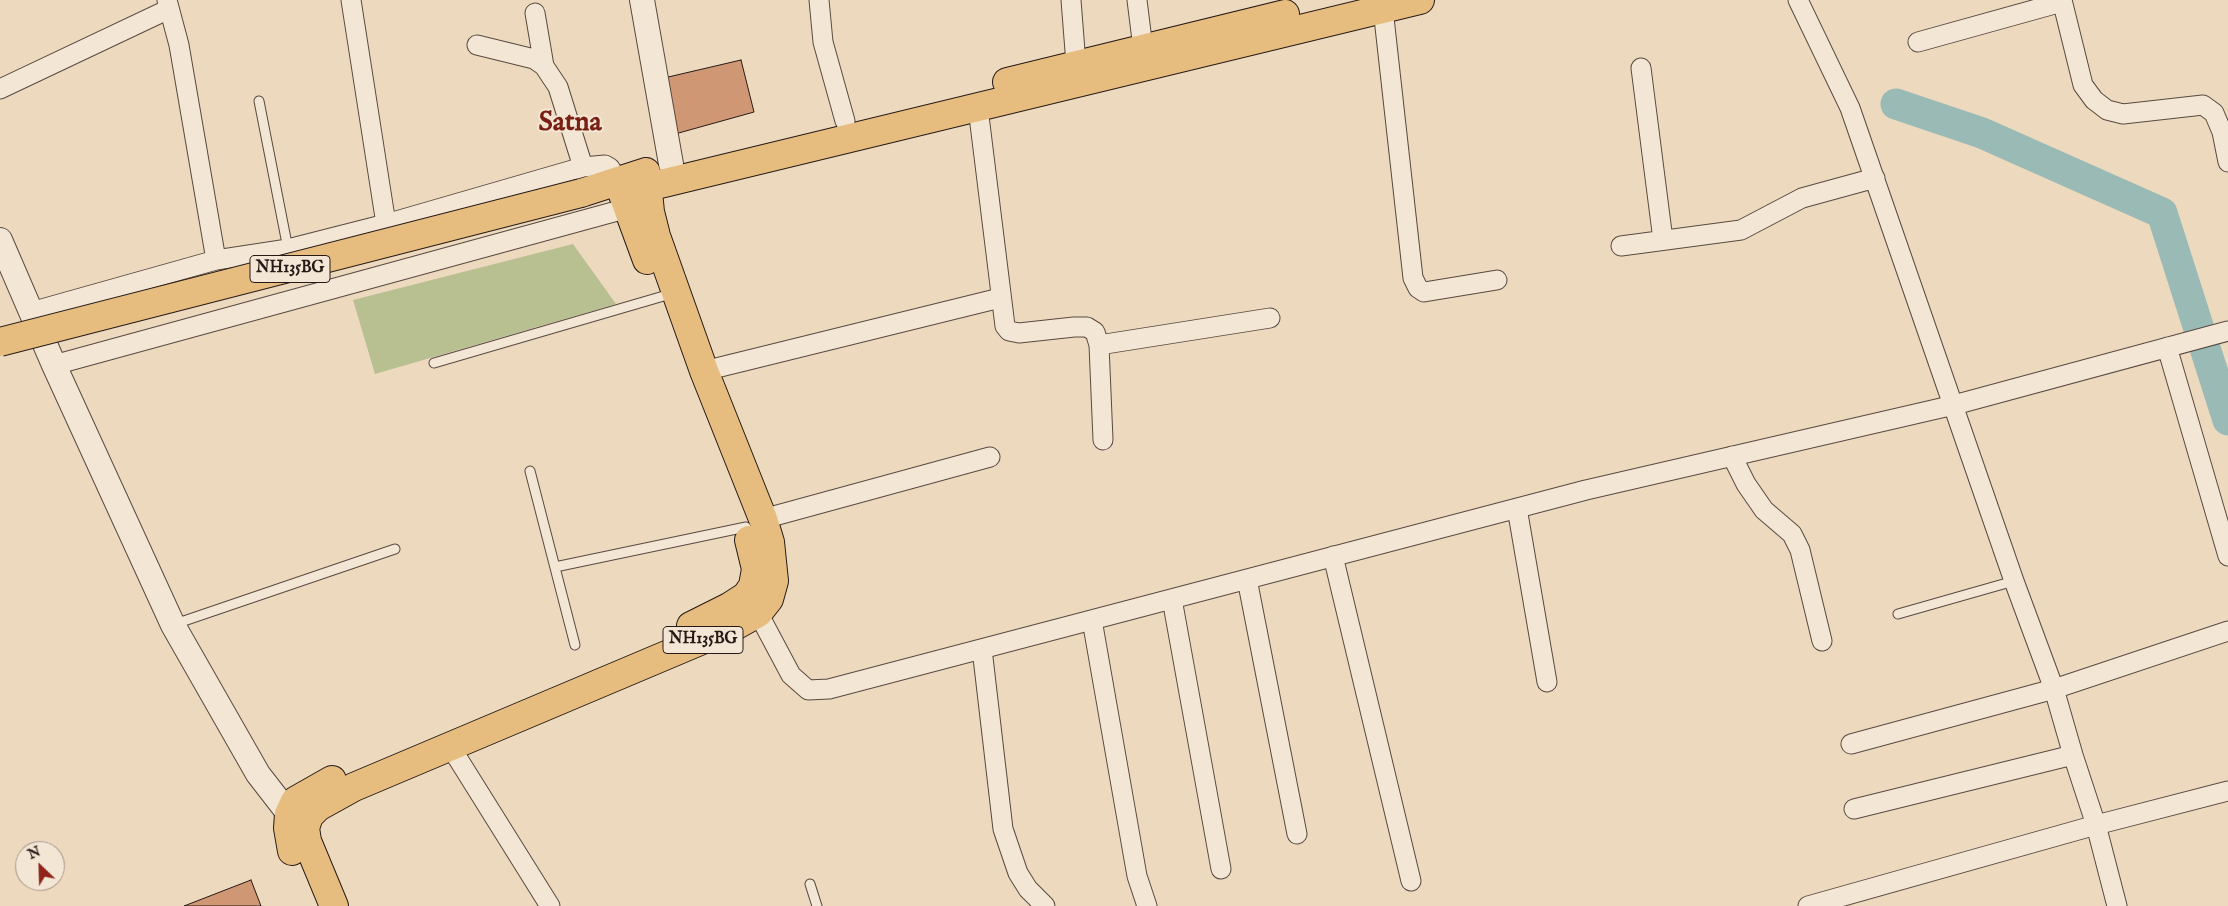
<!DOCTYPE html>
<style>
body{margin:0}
#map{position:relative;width:2228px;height:906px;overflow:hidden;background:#edd9be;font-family:"IM FELL English",serif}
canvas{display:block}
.north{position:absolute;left:15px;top:841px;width:50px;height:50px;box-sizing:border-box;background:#f3e6d5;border:1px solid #a19489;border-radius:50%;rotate:336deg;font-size:14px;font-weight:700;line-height:20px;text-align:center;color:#261a16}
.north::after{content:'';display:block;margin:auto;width:18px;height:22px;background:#8f2418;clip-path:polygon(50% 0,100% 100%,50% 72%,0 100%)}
</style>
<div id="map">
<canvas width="2228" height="906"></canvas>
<div class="north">N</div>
</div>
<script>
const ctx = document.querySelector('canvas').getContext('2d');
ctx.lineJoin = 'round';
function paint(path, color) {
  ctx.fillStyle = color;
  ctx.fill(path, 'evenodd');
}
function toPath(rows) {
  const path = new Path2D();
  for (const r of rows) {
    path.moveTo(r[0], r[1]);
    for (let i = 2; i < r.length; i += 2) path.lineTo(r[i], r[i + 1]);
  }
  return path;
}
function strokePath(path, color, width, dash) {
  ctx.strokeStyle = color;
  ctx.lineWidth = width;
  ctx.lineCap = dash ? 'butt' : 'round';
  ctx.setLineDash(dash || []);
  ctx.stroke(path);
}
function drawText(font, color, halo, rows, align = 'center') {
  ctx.font = font + ' "IM FELL English",serif';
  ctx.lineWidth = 4;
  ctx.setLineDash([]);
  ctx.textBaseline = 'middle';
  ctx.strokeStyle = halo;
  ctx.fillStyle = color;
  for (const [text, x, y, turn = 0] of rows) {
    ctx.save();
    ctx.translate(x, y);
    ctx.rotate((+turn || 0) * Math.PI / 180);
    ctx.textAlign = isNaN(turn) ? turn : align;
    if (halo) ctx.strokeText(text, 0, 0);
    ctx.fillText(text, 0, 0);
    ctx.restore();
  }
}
const green = toPath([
 [573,244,616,304,375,374,353,300]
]);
const river = toPath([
 [1896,104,1982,133,2162,213,2228,420]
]);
const building = toPath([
 [741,60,754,112,675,134,664,78,741,60],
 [251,880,261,906,184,906,251,880]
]);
const service = toPath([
 [259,101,288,249],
 [434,363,674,293],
 [530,471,575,645],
 [555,567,746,527],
 [1898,614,2014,581],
 [175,624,395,549],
 [810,884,817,906]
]);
const minor = toPath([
 [167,0,179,45,216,260],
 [351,0,386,224],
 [819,0,823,42,845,121],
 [1071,0,1076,64],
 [1137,0,1143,48],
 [1798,0,1850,108,2014,581,2054,689,2073,755,2096,825,2117,906],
 [2062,0,2083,85,2094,100,2107,110,2123,114,2203,105,2214,113,2222,132,2228,162],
 [1383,9,1413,278,1418,288,1424,292,1497,280],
 [535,13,544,66],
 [1918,42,2062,2],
 [477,45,534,59,544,66,558,87,583,167],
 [1641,68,1663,240],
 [0,89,169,9],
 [978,108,1005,326,1009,331,1019,333,1074,327,1087,327,1095,332,1099,345,1103,440],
 [1621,246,1741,230,1802,198,1875,178],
 [31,312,216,260,288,249,386,224,583,167,605,165,610,168,618,181],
 [1099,345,1270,318],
 [2167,347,2228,556],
 [54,365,628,208],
 [704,371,1000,298],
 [1732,456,1746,484,1764,510,1792,534,1800,550,1822,641],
 [1517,508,1547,682],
 [763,519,990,457],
 [1333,556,1411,881],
 [1247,579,1297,834],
 [1172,599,1221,869],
 [758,613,791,675,808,690,829,689,1586,490,1954,405,2228,331],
 [1092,620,1137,876,1147,906],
 [982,649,1003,829,1018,873,1028,889,1045,906],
 [1851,744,2054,689,2228,631],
 [450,746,550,906],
 [1854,809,2073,755],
 [1808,906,2096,825,2228,791]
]);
const tertiary = toPath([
 [642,0,671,164],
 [0,240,54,365,173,625,258,774,289,814]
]);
const primary = toPath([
 [1007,82,1285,14],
 [648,187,1420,0]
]);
const trunk = toPath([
 [618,181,647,260],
 [691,626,729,607,746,596,753,586,756,569,749,540],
 [292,851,288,828,289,814,295,801,332,780],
 [334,906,307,841,305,828,309,816,318,807,354,787,733,627,758,613,769,599,774,581,770,542,763,519,704,371,656,236,650,212,646,172,581,193]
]);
const trunkBridge = toPath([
 [0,342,581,193]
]);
const shields = [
 [290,269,80],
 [703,640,80]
];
const shieldNames = [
 ["NH135BG",290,269],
 ["NH135BG",703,640]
];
const townNames = [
 ["Satna",570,124]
];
paint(green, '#b8bf91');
strokePath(river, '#99bab5', 31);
paint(building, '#d09774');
strokePath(building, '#261a16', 1);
strokePath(service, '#584a40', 11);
strokePath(minor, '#584a40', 21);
strokePath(tertiary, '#584a40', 26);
strokePath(primary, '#261a16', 30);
strokePath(trunk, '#261a16', 30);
strokePath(service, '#f3e6d5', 9);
strokePath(minor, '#f3e6d5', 19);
strokePath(tertiary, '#f3e6d5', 24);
strokePath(primary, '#e6bc7f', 28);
strokePath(trunk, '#e6bc7f', 28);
strokePath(trunkBridge, '#261a16', 30, []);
strokePath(trunkBridge, '#e6bc7f', 28);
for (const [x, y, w] of shields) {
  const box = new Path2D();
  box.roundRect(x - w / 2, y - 13.5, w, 27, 4);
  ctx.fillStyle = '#f3e6d5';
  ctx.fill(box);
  strokePath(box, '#261a16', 1);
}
drawText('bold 16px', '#261a16', null, shieldNames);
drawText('bold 28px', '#7a1f14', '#f3e6d5', townNames);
</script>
